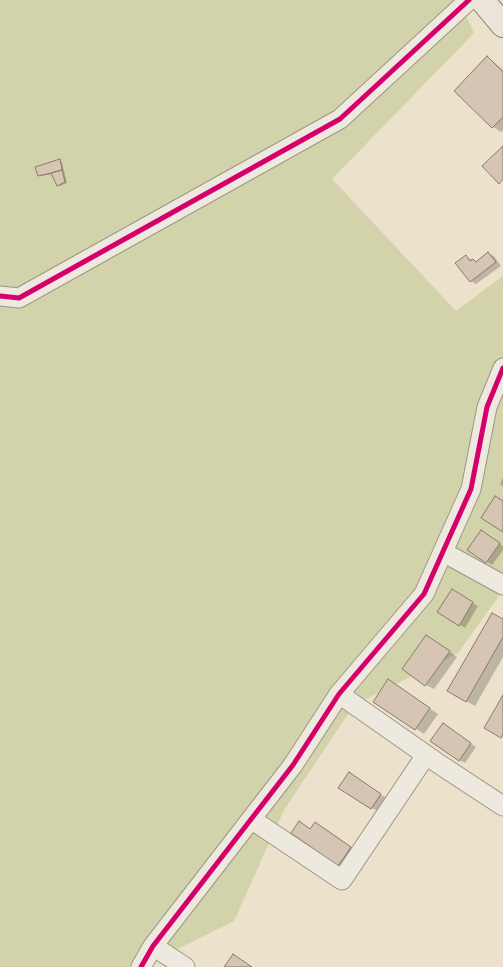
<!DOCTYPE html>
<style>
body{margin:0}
canvas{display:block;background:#ece1ca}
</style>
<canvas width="503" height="967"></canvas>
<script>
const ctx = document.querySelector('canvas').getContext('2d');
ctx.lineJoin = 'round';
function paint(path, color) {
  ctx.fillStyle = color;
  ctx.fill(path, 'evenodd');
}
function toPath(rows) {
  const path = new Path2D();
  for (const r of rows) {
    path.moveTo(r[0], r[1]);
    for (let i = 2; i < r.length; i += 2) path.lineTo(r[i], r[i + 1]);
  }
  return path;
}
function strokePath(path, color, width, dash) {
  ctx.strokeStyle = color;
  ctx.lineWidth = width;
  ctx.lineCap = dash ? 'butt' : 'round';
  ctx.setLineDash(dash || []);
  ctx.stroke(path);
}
const green = toPath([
 [0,0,459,0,474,33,332,179,456,311,503,276,503,590,458,653,354,705,284,810,234,921,141,967,0,967]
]);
const shadow = toPath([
 [487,58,495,63,503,70,503,130,501,132,493,127],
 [60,161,62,162,67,183,60,186,58,185,53,174,41,176,39,175],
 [488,253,494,256,501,266,476,284,471,281,466,257,477,262],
 [503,477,503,486,500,484],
 [486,535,503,546,503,550,492,565,469,550],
 [452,591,478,606,465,628,439,612],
 [503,621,503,657,475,706,449,691],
 [435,641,457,657,434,689,426,685],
 [397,686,438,714,424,734,375,702],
 [448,727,476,747,465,763,459,760],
 [354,777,386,798,377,811,340,787],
 [324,828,359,852,347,870,339,865,311,830]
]);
const building = toPath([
 [487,56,503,72,503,117,492,128,454,91,487,56],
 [503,146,503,179,499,184,482,166,503,146],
 [60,159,62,170,51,173,38,176,35,167,60,159],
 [62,170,65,182,57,186,51,173,62,170],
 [488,252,496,262,470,282,455,263,466,255,470,261,473,259,476,262,488,252],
 [495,496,503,501,503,532,481,518,495,496],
 [481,530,500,543,486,563,467,550,481,530],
 [452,589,473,602,459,626,437,612,452,589],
 [492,613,503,619,503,637,466,702,447,691,492,613],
 [426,635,450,651,425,686,402,669,426,635],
 [388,679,430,708,415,730,373,702,388,679],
 [503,695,503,734,501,738,484,728,503,695],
 [443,723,471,743,459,761,430,741,443,723],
 [349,772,381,794,371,809,338,788,349,772],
 [299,821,310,829,315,822,351,847,338,866,291,833,299,821],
 [233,954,252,967,224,967,233,954]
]);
const minor = toPath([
 [0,296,19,298,340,119,469,0],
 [443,552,503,585],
 [339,694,439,764,503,806],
 [251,819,342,880,426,755],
 [153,946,185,967],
 [141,967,153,946,293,765,339,694,424,594,471,489,487,407,503,368]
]);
const major = toPath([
 [482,0,503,25]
]);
const cycleway = toPath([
 [0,296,19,298,340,119,469,0],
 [141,967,153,946,293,765,339,694,424,594,471,489,487,407,503,368]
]);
paint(green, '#d2d2ab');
paint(shadow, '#0003');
paint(building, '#d7c5b4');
strokePath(building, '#867c6e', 1);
strokePath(minor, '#9e9586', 21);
strokePath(major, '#867c6e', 26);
strokePath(minor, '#eee9de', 19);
strokePath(major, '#ebe4d8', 24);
strokePath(cycleway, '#d6006c', 5);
</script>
